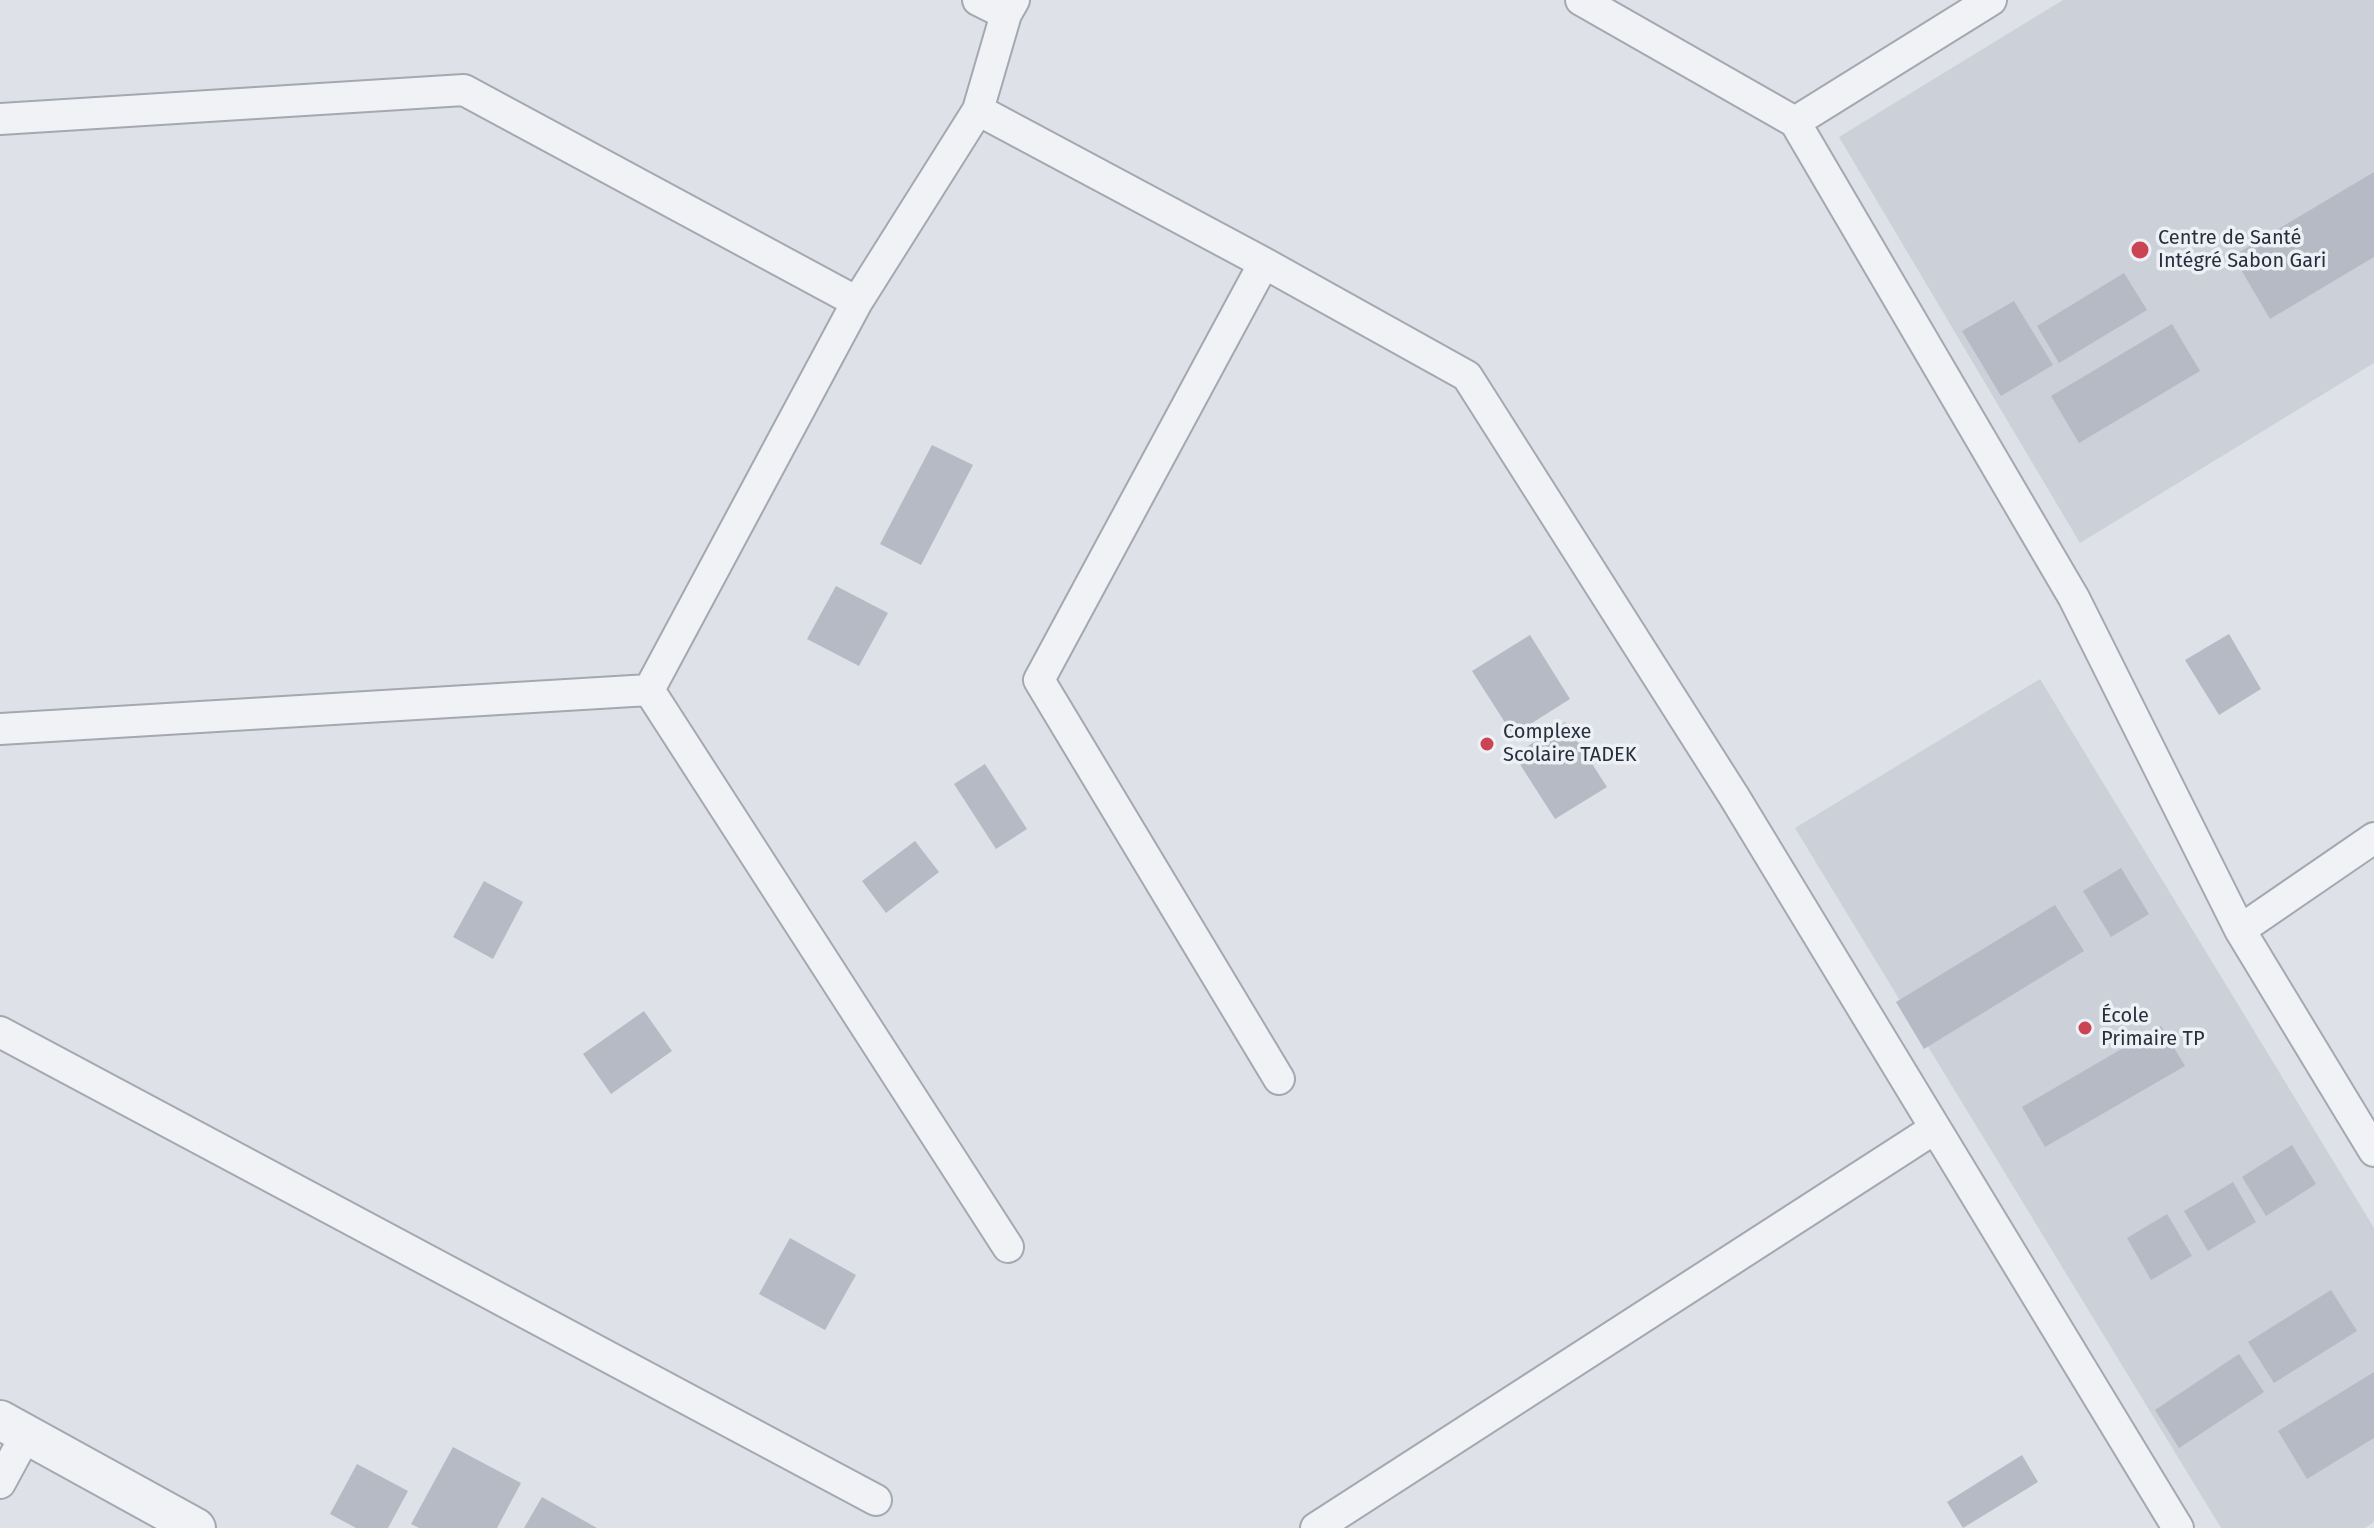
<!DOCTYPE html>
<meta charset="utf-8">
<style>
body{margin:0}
canvas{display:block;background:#dee1e7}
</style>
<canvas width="2374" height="1528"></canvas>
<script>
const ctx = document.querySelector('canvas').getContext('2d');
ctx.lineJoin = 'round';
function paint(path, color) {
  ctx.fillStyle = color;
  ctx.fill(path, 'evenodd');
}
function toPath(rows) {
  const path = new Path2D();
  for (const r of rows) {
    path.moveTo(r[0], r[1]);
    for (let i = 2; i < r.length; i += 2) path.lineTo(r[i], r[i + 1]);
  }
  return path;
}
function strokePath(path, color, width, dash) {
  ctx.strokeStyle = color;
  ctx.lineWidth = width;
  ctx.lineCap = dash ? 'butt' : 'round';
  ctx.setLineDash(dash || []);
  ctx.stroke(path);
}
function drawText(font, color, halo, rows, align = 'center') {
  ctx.font = font + ' "Fira Sans",sans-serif';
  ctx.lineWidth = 7;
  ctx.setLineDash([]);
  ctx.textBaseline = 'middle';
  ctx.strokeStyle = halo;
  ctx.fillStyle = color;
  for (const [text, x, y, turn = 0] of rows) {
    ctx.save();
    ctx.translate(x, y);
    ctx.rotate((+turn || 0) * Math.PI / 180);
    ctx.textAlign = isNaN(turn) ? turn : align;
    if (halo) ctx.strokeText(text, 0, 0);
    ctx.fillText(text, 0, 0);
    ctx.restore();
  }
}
const built = toPath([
 [2063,0,2374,0,2374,363,2080,543,1839,137],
 [2040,679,2374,1228,2374,1522,2365,1528,2221,1528,1795,828]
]);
const building = toPath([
 [2374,172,2374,257,2270,319,2233,256],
 [2124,273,2147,310,2059,363,2037,326],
 [2014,301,2053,365,2001,396,1962,331],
 [2172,324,2200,371,2079,443,2051,396],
 [932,445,973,465,921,565,880,544],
 [836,586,888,613,859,666,807,639],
 [2229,634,2261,689,2219,715,2185,660],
 [1530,635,1570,699,1513,735,1472,671],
 [1565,722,1607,787,1555,819,1514,755],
 [985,764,1027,829,996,849,954,784],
 [915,841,939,872,886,913,862,881],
 [2121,868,2149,914,2111,937,2083,891],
 [484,881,523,902,493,959,453,937],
 [2055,905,2084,951,1924,1049,1896,1002],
 [644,1011,672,1051,611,1094,583,1054],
 [2161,1026,2185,1066,2045,1147,2022,1107],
 [2292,1145,2316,1184,2266,1216,2242,1177],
 [2233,1182,2256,1222,2208,1251,2184,1211],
 [2167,1214,2192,1256,2151,1280,2127,1238],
 [790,1238,856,1275,825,1330,759,1294],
 [2331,1290,2357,1331,2274,1383,2248,1342],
 [2239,1354,2264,1392,2179,1448,2155,1410],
 [2374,1372,2374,1438,2307,1479,2278,1431],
 [453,1447,521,1483,497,1528,419,1528,411,1524],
 [2022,1455,2038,1482,1963,1528,1947,1502],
 [357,1464,408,1491,388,1528,356,1528,330,1514],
 [542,1497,597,1528,524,1528]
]);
const minor = toPath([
 [978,0,1006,14],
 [1581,0,1795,122,2074,598,2240,930,2374,1151],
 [978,110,1264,263,1467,376,1735,798,2178,1528],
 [0,119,464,90,857,302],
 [1795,122,1991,0],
 [1264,263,1039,680,1279,1079],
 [649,690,1008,1247],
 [0,729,649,690,857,302,978,110,1006,14,1014,0],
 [2240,930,2374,838],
 [0,1032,876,1500],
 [0,1483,26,1435],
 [1316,1528,1934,1129]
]);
const tertiary = toPath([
 [0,1420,196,1528]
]);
const markers = [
 [2140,250,10,"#cb4453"],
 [1487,744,8,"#cb4453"],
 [2085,1028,8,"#cb4453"]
];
const poiNames = [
 ["Centre de Santé",2158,238],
 ["Intégré Sabon Gari",2158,261],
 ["Complexe",1503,732],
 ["Scolaire TADEK",1503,755],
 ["École",2101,1016],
 ["Primaire TP",2101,1039]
];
paint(built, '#ccd0d9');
paint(building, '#b5bac4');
strokePath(minor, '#a3a8b1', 34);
strokePath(tertiary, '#a3a8b1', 42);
strokePath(minor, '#f0f2f5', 30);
strokePath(tertiary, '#f0f2f5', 38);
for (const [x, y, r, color] of markers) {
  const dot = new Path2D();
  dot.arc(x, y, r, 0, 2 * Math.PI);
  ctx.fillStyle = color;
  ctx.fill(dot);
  strokePath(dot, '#edf0f5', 3);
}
drawText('20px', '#272e3d', '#edf0f5', poiNames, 'left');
</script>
